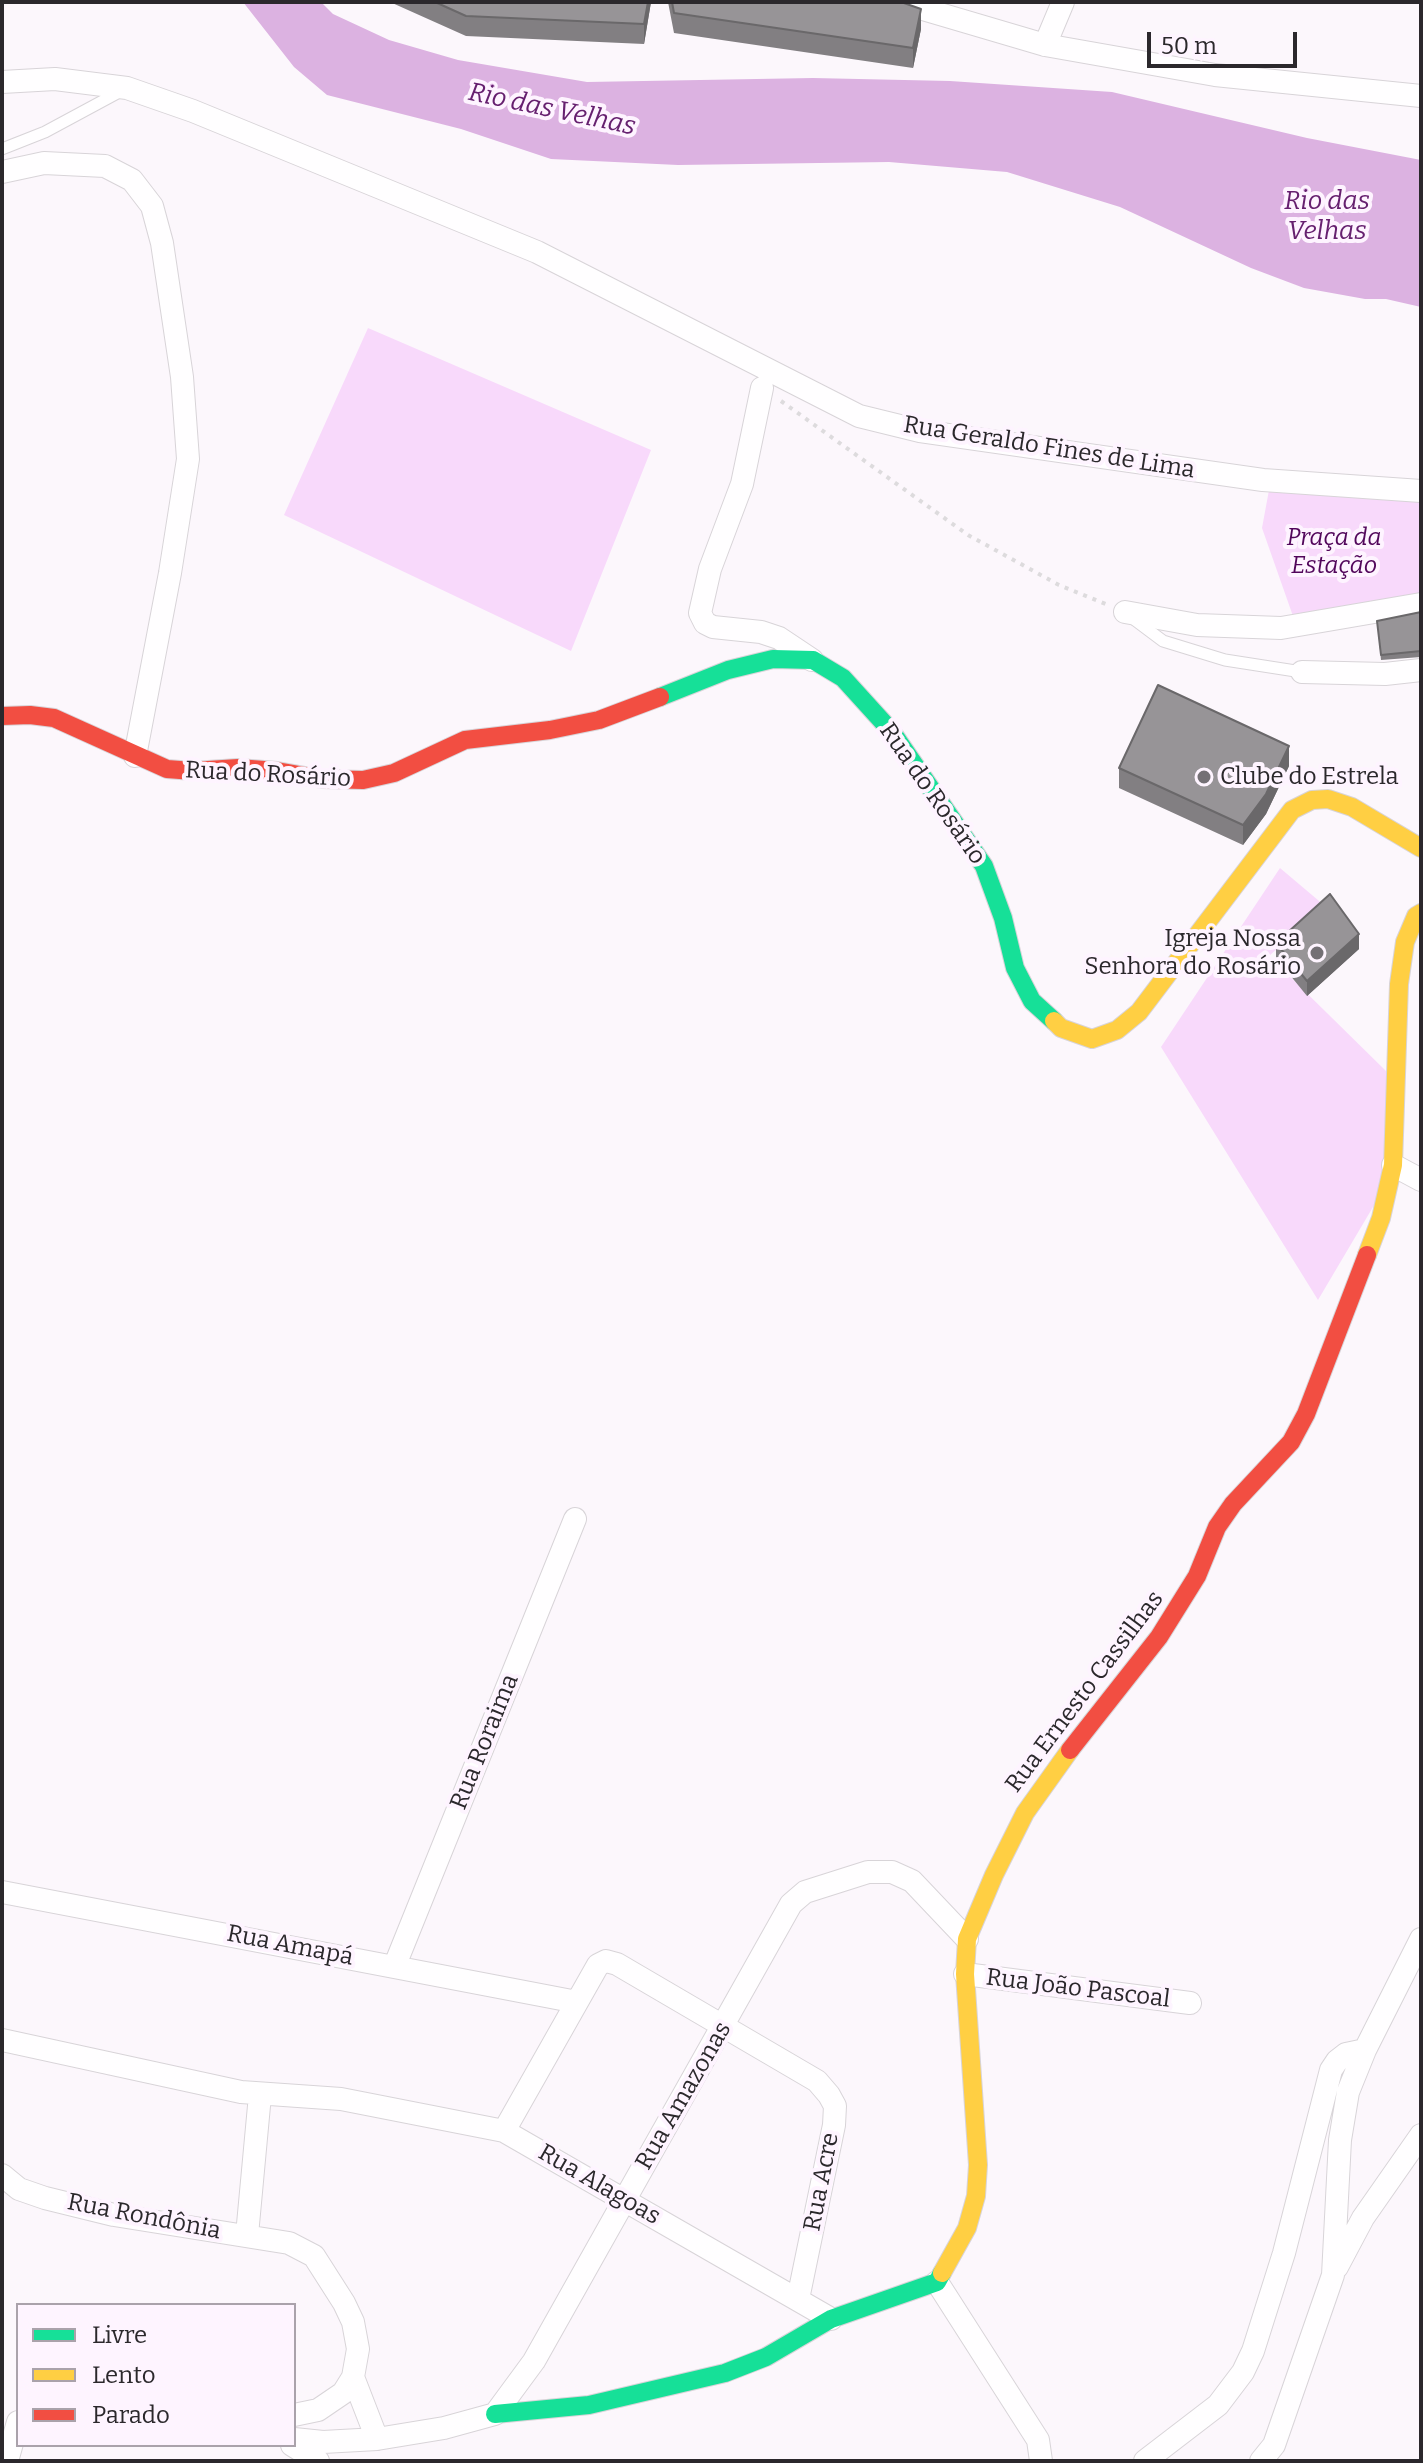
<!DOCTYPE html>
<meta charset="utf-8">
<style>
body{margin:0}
#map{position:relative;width:1423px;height:2463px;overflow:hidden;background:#fcf7fc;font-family:Bitter,serif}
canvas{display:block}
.frame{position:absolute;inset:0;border:4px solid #2b282c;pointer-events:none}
.legend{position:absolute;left:16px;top:2303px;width:280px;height:144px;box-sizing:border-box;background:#fef4ff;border:2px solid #aaa2ab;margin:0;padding:10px 14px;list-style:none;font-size:24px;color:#2b282c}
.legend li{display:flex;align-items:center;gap:16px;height:40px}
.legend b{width:40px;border:2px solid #aaa2ab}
.scale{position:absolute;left:1147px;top:32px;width:150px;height:36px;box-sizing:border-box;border:4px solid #2b282c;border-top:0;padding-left:10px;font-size:24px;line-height:28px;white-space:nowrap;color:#2b282c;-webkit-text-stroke:6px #fef4ff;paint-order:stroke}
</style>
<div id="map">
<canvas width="1423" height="2463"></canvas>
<div class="frame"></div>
<ul class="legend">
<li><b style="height:10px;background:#16e098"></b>Livre</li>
<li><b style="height:10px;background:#ffcf43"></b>Lento</li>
<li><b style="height:10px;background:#f24e42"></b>Parado</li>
</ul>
<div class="scale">50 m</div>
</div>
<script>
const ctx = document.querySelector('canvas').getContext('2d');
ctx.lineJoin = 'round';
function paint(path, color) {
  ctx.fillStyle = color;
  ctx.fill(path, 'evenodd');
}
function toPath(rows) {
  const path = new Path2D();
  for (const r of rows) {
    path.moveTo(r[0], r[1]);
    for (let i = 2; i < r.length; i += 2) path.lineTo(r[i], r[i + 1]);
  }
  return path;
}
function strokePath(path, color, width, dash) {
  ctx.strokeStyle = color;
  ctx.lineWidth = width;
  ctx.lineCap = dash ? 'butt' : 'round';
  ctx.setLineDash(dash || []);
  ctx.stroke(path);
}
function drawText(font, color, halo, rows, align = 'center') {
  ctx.font = font + ' Bitter,serif';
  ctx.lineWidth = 8;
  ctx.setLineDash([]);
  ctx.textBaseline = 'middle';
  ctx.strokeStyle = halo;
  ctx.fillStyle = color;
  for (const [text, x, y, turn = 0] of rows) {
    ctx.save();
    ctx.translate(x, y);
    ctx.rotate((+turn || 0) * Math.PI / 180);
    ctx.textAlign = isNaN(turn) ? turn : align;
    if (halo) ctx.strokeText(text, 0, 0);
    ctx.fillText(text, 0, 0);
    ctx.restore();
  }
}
const green = toPath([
 [368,328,651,450,571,651,284,515],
 [1269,490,1421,496,1421,599,1294,619,1262,528],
 [1280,868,1325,906,1269,956,1386,1071,1386,1185,1318,1300,1161,1047]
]);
const water = toPath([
 [243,2,321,2,333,14,389,40,458,60,587,82,813,78,950,81,1112,92,1307,138,1421,160,1421,307,1386,299,1365,299,1304,288,1251,268,1120,207,1007,172,889,162,678,165,551,159,461,129,327,95,294,67]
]);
const path = toPath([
 [781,401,968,535,1059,585,1108,605]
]);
const lane = toPath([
 [2,149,45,132,123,90],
 [1135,620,1163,641,1225,660,1302,672]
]);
const street = toPath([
 [899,2,1045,45,1215,75,1421,96],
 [1045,45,1063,2],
 [2,82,55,79,127,88,193,111,537,252,859,416,920,431,1263,480,1421,491],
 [2,172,44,163,105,166,132,180,152,206,162,243,182,377,188,459,170,573,135,756],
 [762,388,742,484,710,569,700,613,705,623,713,627,761,632,779,638,812,660],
 [1125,612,1197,625,1281,628,1421,604],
 [1302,672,1385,674,1421,670],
 [1393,1165,1421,1180],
 [2,1892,577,2002],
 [395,1965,575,1519],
 [965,1974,1190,2003],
 [2,2040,241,2092,341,2099,504,2131,831,2319],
 [504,2131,598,1965,606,1961,617,1964,817,2081,829,2095,835,2106,834,2125,798,2299],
 [2,2175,19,2189,45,2198,114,2215,289,2243,314,2256,344,2303,353,2322,358,2349,353,2377,343,2393,318,2410,294,2415],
 [247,2235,260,2095],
 [1337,2267,1363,2218,1421,2135],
 [937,2282,1038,2440,1041,2461],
 [353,2377,377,2439],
 [294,2439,323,2442,377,2439,444,2428,495,2414,534,2361,791,1904,805,1892,868,1872,892,1872,912,1881,967,1939],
 [292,2445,318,2461],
 [7,2461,18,2422],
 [1145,2461,1218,2405,1243,2372,1253,2351,1284,2253,1331,2070,1337,2061,1346,2054,1365,2050],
 [1261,2461,1274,2445,1333,2275,1340,2140,1348,2092,1365,2050,1421,1939]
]);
const fast = toPath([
 [660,697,728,670,773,659,813,660,843,678,892,732,984,866,1003,918,1015,968,1032,1001,1054,1021],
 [495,2414,589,2405,725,2373,766,2357,831,2319,937,2282,942,2273]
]);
const slow = toPath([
 [1054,1021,1061,1028,1092,1039,1117,1030,1139,1012,1292,810,1312,800,1328,799,1352,807,1421,848],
 [1367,1255,1381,1218,1393,1165,1399,984,1405,942,1416,916,1421,913],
 [942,2273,967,2228,976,2196,978,2165,965,1974,967,1939,994,1875,1025,1813,1070,1750]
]);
const jam = toPath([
 [2,716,30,715,54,718,167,769,193,771,238,768,277,771,322,779,363,780,394,773,465,740,550,730,599,720,660,697],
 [1070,1750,1159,1637,1197,1576,1217,1527,1233,1504,1291,1442,1306,1414,1367,1255]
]);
const wall = toPath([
 [390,2,651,2,644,44,466,36],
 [668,2,901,2,921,29,913,68,674,33],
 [1421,612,1421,657,1381,660,1377,621],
 [1289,766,1266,814,1243,845,1119,788,1119,768],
 [1276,943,1359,949,1307,996,1276,958]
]);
const shadedWall = toPath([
 [648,2,651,2,644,44,644,24],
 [921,9,921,29,913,68,913,48],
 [1289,746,1289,766,1266,814,1243,845,1243,825],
 [1359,934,1359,949,1307,996,1307,981]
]);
const building = toPath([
 [435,2,648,2,644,24,466,16,435,2],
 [672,2,901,2,921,9,913,48,674,13,672,2],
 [1421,612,1421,651,1381,655,1377,621,1421,612],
 [1158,685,1289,746,1266,794,1243,825,1119,768,1158,685],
 [1330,894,1359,934,1307,981,1276,943,1330,894]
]);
const markers = [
 [1204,777,8,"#747075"],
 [1317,953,8,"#747075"]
];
const streetNames = [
 ["Rua Geraldo Fines de Lima",1049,448,9],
 ["Rua do Rosário",268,775,3],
 ["Rua do Rosário",932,794,55],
 ["Rua Ernesto Cassilhas",1085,1692,-53],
 ["Rua Roraima",485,1742,-68],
 ["Rua Amapá",290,1946,11],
 ["Rua João Pascoal",1078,1989,7],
 ["Rua Amazonas",684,2096,-60],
 ["Rua Acre",822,2182,-79],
 ["Rua Alagoas",599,2185,30],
 ["Rua Rondônia",144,2217,11]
];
const parkNames = [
 ["Praça da",1334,538],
 ["Estação",1334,566]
];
const poiNames = [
 ["Clube do Estrela",1220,777],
 ["Igreja Nossa",1301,939,"right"],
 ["Senhora do Rosário",1301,967,"right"]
];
const waterNames = [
 ["Rio das Velhas",552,110,12],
 ["Rio das",1327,202],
 ["Velhas",1327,232]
];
paint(green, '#f8d9fb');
paint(water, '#dcb2e1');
strokePath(lane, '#d8d4d8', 13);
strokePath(street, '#d8d4d8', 24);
strokePath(fast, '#d8d4d8', 20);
strokePath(slow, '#d8d4d8', 20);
strokePath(jam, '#d8d4d8', 20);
strokePath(path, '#dddbdd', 4, [4, 6]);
strokePath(lane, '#fffeff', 11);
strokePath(street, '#fffeff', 22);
strokePath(fast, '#16e098', 18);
strokePath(slow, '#ffcf43', 18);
strokePath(jam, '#f24e42', 18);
paint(wall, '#827f82');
paint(shadedWall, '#6a686a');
paint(building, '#979497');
strokePath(building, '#6a686a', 2);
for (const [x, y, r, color] of markers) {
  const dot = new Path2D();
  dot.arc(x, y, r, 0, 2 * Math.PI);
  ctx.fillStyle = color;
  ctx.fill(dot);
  strokePath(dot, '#fef4ff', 3);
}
drawText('24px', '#2b282c', '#fef4ff', streetNames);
drawText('italic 24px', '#52075b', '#fef4ff', parkNames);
drawText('24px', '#2b282c', '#fef4ff', poiNames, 'left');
drawText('italic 26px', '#66206f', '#fef4ff', waterNames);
</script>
